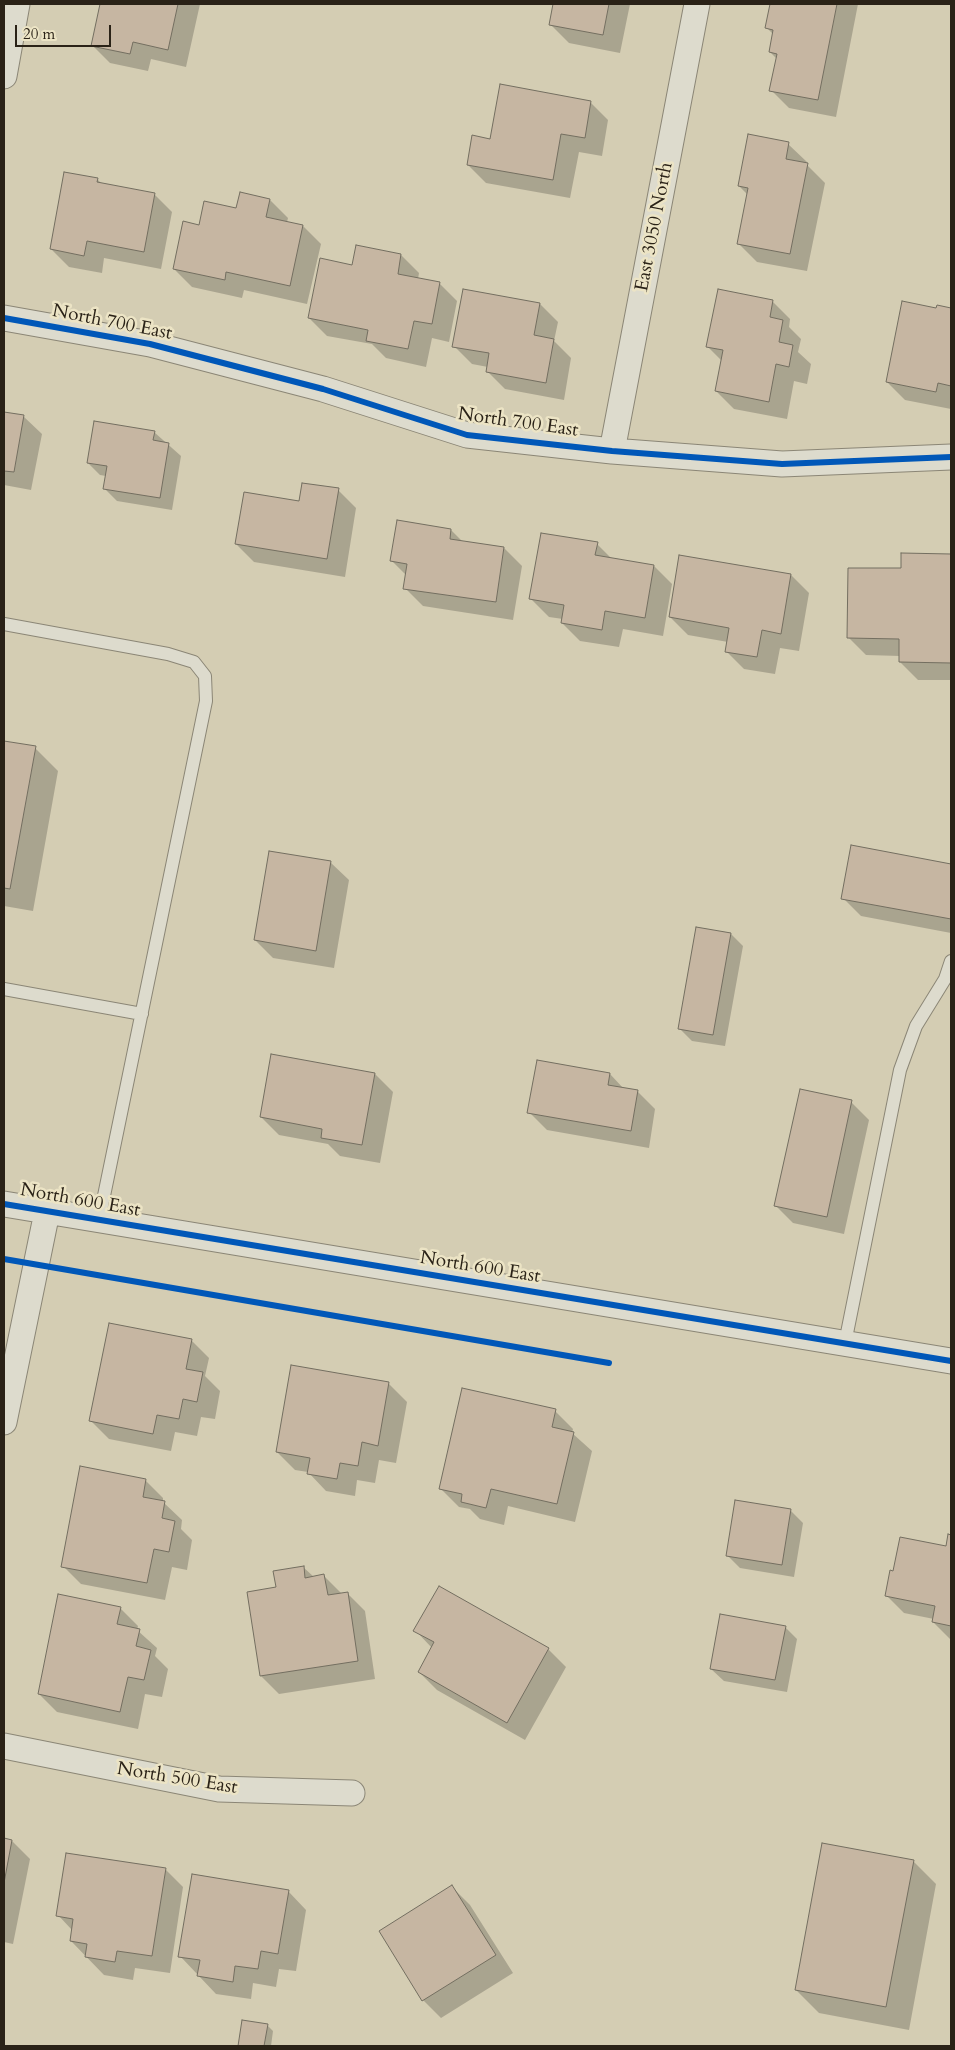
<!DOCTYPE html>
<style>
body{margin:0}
#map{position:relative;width:955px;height:2050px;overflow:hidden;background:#d4cdb3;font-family:Cardo,serif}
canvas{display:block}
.frame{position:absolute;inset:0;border:5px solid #2a2217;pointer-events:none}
.scale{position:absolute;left:15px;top:25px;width:96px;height:22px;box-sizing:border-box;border:2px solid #2a2217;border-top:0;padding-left:6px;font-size:15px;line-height:18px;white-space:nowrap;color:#2a2217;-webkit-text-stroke:4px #ece4c5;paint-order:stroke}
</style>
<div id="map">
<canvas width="955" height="2050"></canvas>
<div class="frame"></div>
<div class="scale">20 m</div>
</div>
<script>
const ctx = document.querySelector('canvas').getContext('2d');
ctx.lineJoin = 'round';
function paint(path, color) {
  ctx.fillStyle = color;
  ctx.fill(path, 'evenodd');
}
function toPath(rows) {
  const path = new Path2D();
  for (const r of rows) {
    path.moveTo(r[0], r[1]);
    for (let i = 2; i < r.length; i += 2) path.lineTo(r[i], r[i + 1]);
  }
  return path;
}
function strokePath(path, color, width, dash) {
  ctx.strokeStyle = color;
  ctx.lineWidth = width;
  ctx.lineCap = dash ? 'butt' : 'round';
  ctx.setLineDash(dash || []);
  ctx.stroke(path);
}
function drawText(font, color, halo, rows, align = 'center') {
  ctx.font = font + ' Cardo,serif';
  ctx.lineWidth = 5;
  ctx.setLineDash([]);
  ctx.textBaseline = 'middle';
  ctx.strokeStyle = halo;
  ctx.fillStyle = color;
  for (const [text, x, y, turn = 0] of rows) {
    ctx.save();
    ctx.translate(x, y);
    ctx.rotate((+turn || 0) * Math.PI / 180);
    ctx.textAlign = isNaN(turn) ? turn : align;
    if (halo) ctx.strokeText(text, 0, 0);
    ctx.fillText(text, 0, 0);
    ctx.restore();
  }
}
const shadow = toPath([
 [101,4,200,4,186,67,151,59,148,71,110,63,92,45],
 [555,4,630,4,620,53,569,43,551,25],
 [771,4,858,4,836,117,789,108,771,90,777,59,770,52,773,34,767,28],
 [590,102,608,120,602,156,579,152,570,198,486,183,468,165,491,140],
 [788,144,807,162,806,164,825,183,807,271,757,262,739,244,748,195,739,186],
 [97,179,102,184,154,194,172,212,161,269,104,258,102,273,69,267,51,249],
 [270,200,288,218,287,222,303,226,321,244,307,304,244,290,242,298,192,287,174,269,200,226],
 [401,255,419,273,418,279,439,283,457,301,449,342,432,338,426,367,386,358,372,344,327,336,309,318,353,266],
 [772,301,790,319,789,327,801,339,798,352,811,364,807,384,794,381,787,419,734,409,716,391,722,361,708,347],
 [540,304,558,322,554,341,571,358,564,400,505,389,487,371,488,367,472,364,454,346],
 [938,307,951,310,951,409,905,400,887,382],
 [4,413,23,416,42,434,31,490,4,485],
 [154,432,181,456,172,510,117,501,104,488,106,476,100,475,88,463],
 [338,490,356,508,345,577,254,562,236,544,300,502],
 [451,530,463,542,504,548,522,566,513,620,423,606,405,588,407,576,392,561],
 [597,544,612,559,654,566,672,584,663,636,623,629,619,647,580,641,562,623,563,619,549,617,531,599],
 [902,554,951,555,951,680,918,680,900,662,900,656,866,655,848,637,902,570],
 [791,575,809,593,799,651,780,648,775,674,744,669,726,651,728,642,688,635,670,617],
 [4,742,35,748,58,771,33,911,4,906],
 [852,847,951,865,951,933,861,916,843,898],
 [330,862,349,880,334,968,273,958,255,940],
 [731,934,743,946,725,1046,692,1041,679,1028],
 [272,1055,375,1074,393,1092,380,1163,340,1156,328,1144,279,1135,261,1117],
 [610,1074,624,1089,637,1091,655,1109,649,1148,547,1130,529,1112],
 [851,1102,869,1120,844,1234,793,1223,775,1205],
 [191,1340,209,1358,205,1376,220,1391,215,1419,201,1417,197,1436,175,1432,171,1451,109,1439,91,1421],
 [292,1366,389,1384,407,1402,396,1463,379,1460,375,1483,357,1480,355,1496,326,1491,308,1472,295,1470,277,1452],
 [555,1411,573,1429,572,1433,592,1451,575,1522,508,1506,504,1525,480,1519,470,1509,459,1507,440,1488],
 [145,1480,163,1498,163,1502,182,1520,181,1529,192,1540,187,1570,172,1567,165,1600,81,1584,63,1566],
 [790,1510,803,1523,794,1577,740,1568,727,1555],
 [949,1536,951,1536,951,1640,933,1622,934,1619,904,1613,886,1595,894,1572,947,1547],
 [303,1567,314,1577,324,1576,342,1594,347,1593,365,1611,375,1679,279,1694,261,1676],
 [120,1608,138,1626,137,1630,157,1648,155,1656,168,1669,162,1697,145,1694,138,1729,57,1712,39,1694],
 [785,1627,797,1639,787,1692,724,1681,711,1669],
 [415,1630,548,1649,566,1667,525,1740,437,1690,419,1672,432,1648],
 [4,1840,12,1841,30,1859,13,1944,4,1942],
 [913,1861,936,1884,909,2030,819,2013,796,1990],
 [165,1869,183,1887,170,1973,135,1968,133,1980,104,1975,71,1941,72,1930,58,1915],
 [452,1887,470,1905,513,1973,441,2018,423,2000],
 [288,1891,306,1910,296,1971,279,1969,276,1987,253,1983,251,1999,216,1994,180,1956],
 [243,2021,267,2025,273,2031,271,2046,239,2046]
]);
const building = toPath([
 [100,4,178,4,168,50,133,42,130,54,91,46,100,4],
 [553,4,609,4,603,35,549,25,553,4],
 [770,4,837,4,818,100,769,91,777,54,769,52,773,30,765,28,770,4],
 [500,84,591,101,585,138,561,134,553,180,467,165,472,135,490,139,500,84],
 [748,134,789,142,786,159,808,163,790,254,737,244,748,188,738,186,748,134],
 [64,172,98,178,97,182,155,193,144,252,87,241,84,256,50,249,64,172],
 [240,192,270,199,266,217,303,225,290,286,226,272,225,280,173,269,183,221,199,225,204,201,236,208,240,192],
 [356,245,401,254,398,274,440,282,432,324,414,321,408,349,366,341,368,330,308,318,320,258,352,265,356,245],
 [463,289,540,303,534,335,554,339,546,383,486,372,489,353,452,347,463,289],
 [718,289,773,300,770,317,783,320,779,342,793,345,789,367,776,364,769,402,715,391,723,350,706,347,718,289],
 [902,301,936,308,937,305,951,308,951,386,938,383,936,392,886,382,902,301],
 [4,412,24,415,14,472,4,471,4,412],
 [94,421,155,431,153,440,169,443,160,498,103,489,107,466,87,463,94,421],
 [302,483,339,488,327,559,235,544,244,492,299,501,302,483],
 [397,520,451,529,450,539,504,547,496,602,403,589,407,564,390,561,397,520],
 [541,533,598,542,595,555,654,565,645,618,605,611,602,630,561,623,564,605,529,599,541,533],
 [901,553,951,554,951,663,899,662,899,639,847,638,848,568,901,568,901,553],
 [679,555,791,574,781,634,762,630,757,657,725,652,729,628,669,617,679,555],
 [4,741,36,746,10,889,4,888,4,741],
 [851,845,951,864,951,919,841,899,851,845],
 [269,851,331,861,316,951,254,940,269,851],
 [696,927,731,933,713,1035,678,1029,696,927],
 [271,1054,375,1073,362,1145,321,1138,322,1129,260,1117,271,1054],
 [537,1060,610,1073,608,1085,638,1090,631,1131,527,1113,537,1060],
 [800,1089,852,1100,827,1217,774,1206,800,1089],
 [109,1323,192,1339,186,1369,203,1372,197,1402,183,1399,179,1419,157,1415,153,1434,89,1421,109,1323],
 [291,1365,389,1382,378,1446,362,1442,358,1466,340,1463,337,1479,307,1474,310,1458,276,1452,291,1365],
 [462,1388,556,1409,552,1427,574,1432,557,1504,491,1489,486,1508,461,1502,462,1494,439,1489,462,1388],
 [80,1466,146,1479,143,1497,165,1501,162,1518,175,1521,169,1552,154,1549,147,1583,61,1567,80,1466],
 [735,1500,791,1509,782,1565,726,1556,735,1500],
 [948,1534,951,1535,951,1626,932,1622,935,1606,885,1596,890,1570,893,1571,900,1537,946,1546,948,1534],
 [304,1566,305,1578,324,1574,328,1595,348,1592,358,1661,260,1676,247,1592,276,1587,273,1571,304,1566],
 [439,1586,549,1648,507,1723,418,1672,434,1642,413,1631,439,1586],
 [58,1594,121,1607,117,1624,140,1629,136,1646,151,1650,144,1680,128,1677,120,1712,38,1694,58,1594],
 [720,1614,786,1626,775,1680,710,1669,720,1614],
 [4,1838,12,1840,4,1883,4,1838],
 [822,1843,914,1860,886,2007,795,1990,822,1843],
 [66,1853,166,1868,152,1956,117,1951,115,1962,85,1957,87,1944,70,1941,73,1919,56,1916,66,1853],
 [192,1874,289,1890,278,1954,261,1951,258,1969,235,1966,233,1982,197,1976,200,1960,178,1957,192,1874],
 [452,1885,496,1955,422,2001,379,1931,452,1885],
 [242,2020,268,2024,264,2046,238,2046,242,2020]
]);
const lane = toPath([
 [4,624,168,654,194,662,205,676,206,701,99,1220],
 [4,989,142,1014],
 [845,1343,900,1070,916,1026,945,979,951,961]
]);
const street = toPath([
 [4,76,17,4],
 [4,318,150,344,323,389,467,435,612,451,782,464,951,457],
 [612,451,697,4],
 [4,1204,951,1361],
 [4,1422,47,1212],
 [4,1746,219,1789,352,1793]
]);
const cycleway = toPath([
 [4,318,150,344,323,389,467,435,612,451,782,464,951,457],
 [4,1204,951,1361],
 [4,1259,609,1363]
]);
const streetNames = [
 ["East 3050 North",655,227,-79],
 ["North 700 East",112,323,11],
 ["North 700 East",518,423,8],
 ["North 600 East",80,1201,10],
 ["North 600 East",480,1268,9],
 ["North 500 East",177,1779,9]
];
paint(shadow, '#0003');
paint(building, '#c6b6a2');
strokePath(building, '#736e60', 1);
strokePath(lane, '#8b8676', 14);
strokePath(street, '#8b8676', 27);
strokePath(lane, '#dddbcd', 12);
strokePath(street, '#dddbcd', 25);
strokePath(cycleway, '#0057b8', 6);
drawText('19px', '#2a2217', '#ece4c5', streetNames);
</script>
